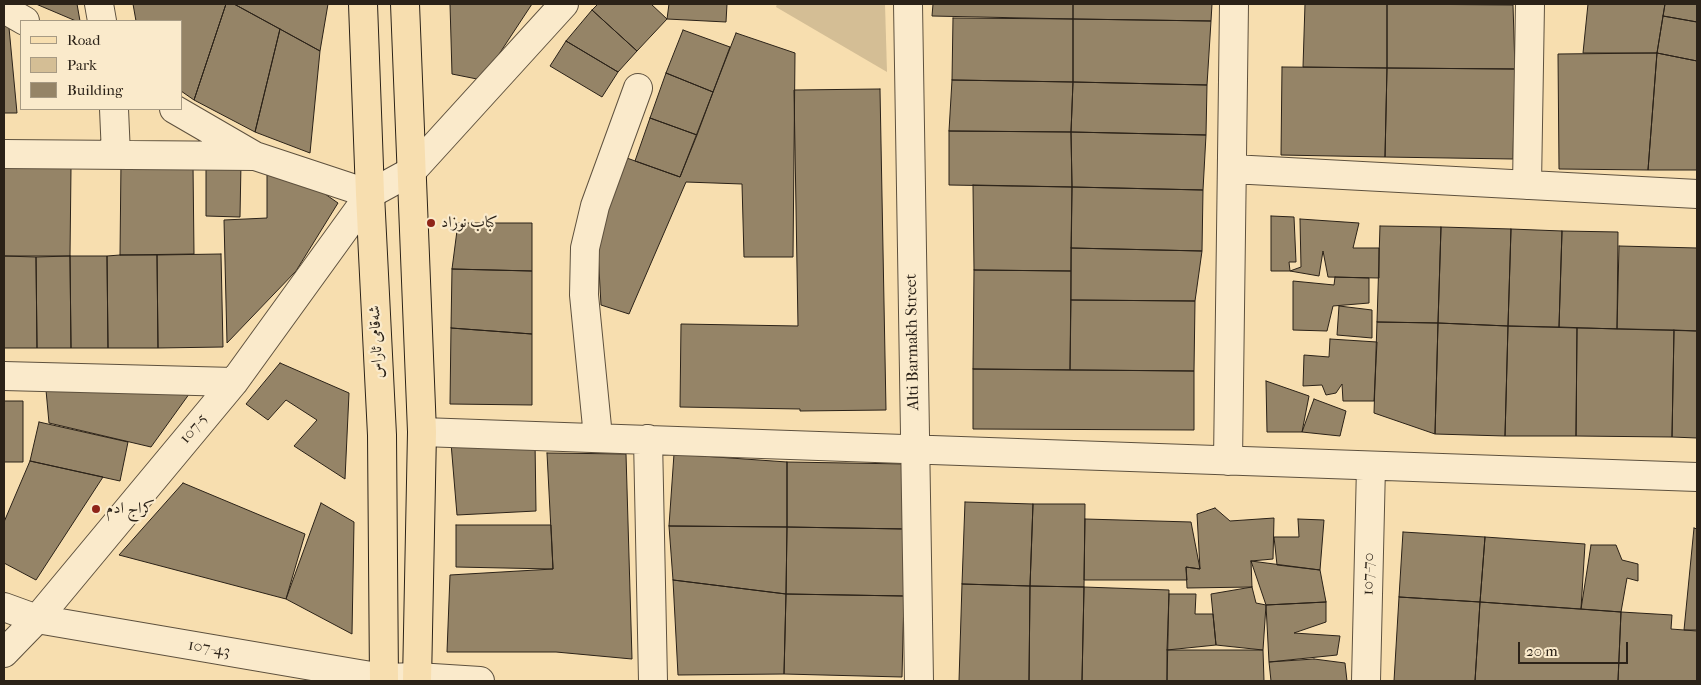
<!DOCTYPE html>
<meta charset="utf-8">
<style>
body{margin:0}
#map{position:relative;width:1701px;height:685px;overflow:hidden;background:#f7deaf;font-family:"IM FELL French Canon",serif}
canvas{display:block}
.frame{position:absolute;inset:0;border:5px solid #2b2218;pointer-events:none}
.legend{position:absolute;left:20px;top:20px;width:162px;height:90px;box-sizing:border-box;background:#faeacb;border:1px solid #a79a83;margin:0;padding:6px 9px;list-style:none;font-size:15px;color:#2b2218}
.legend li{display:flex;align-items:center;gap:10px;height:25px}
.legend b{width:25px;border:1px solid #a79a83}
.scale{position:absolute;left:1518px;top:642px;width:110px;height:22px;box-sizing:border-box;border:2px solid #2b2218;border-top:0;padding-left:6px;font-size:15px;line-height:18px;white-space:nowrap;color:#2b2218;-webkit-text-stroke:4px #faeacb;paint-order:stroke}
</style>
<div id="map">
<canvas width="1701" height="685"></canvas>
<div class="frame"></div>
<ul class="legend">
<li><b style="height:6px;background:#f7deaf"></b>Road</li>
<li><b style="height:14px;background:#d4be95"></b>Park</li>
<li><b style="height:14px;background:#958467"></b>Building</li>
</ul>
<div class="scale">20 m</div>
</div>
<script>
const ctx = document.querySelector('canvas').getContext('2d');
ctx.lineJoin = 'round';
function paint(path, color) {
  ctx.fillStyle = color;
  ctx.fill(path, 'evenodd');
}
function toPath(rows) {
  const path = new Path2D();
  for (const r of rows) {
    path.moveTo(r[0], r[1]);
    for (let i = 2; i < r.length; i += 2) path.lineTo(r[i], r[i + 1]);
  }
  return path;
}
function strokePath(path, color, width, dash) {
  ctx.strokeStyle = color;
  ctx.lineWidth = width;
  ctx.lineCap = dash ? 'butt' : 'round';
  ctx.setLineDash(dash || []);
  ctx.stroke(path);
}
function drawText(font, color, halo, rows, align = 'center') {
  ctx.font = font + ' "IM FELL French Canon",Amiri,serif';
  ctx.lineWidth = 4.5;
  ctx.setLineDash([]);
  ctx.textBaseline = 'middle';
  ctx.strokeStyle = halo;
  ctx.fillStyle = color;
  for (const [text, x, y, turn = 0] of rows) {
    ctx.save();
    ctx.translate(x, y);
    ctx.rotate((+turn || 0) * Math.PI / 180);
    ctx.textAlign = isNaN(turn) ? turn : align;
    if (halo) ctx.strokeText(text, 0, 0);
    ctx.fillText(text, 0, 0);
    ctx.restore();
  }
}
const green = toPath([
 [777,4,885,4,887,72,776,7]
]);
const building = toPath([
 [36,4,77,4,80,21,76,21,36,4],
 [133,4,226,4,194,100,181,91,181,21,136,21,133,4],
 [226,4,234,4,280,29,255,132,194,100,226,4],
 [234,4,328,4,320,51,234,4],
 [450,4,532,4,482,80,452,74,450,4],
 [598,4,651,4,667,19,637,51,592,10,598,4],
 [669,4,727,4,726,22,667,19,669,4],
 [933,4,1073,4,1073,19,932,16,933,4],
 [1073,4,1212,4,1211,21,1073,19,1073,4],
 [1305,4,1387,4,1387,68,1303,67,1305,4],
 [1387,4,1513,5,1515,69,1387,68,1387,4],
 [1588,4,1665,4,1657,53,1583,53,1588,4],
 [1665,4,1697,4,1697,22,1663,16,1665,4],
 [592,10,637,51,618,72,566,41,592,10],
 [4,15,8,17,17,113,4,113,4,15],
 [1663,16,1697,22,1697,61,1657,53,1663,16],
 [953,18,1073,19,1073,82,952,80,953,18],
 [1073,19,1211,21,1207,85,1073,82,1073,19],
 [280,29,320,51,310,153,255,132,280,29],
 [683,30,730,47,713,92,666,73,683,30],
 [736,33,795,53,793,257,744,257,742,184,686,182,629,314,601,305,597,233,624,157,680,177,736,33],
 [566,41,618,72,602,97,550,66,566,41],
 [1657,53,1648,170,1559,169,1558,54,1657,53],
 [1657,53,1697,61,1697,170,1648,170,1657,53],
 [1282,67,1387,68,1385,157,1281,155,1282,67],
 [1387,68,1515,69,1513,159,1385,157,1387,68],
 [666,73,713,92,697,135,650,118,666,73],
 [952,80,1073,82,1071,132,949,131,952,80],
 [1073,82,1207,85,1206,135,1071,132,1073,82],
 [880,89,886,410,800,411,800,409,680,407,681,324,798,326,794,90,880,89],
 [650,118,697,135,680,177,635,161,650,118],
 [949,131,1071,132,1072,187,949,185,949,131],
 [1071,132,1206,135,1203,190,1072,187,1071,132],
 [206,159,241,163,240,217,206,216,206,159],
 [121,162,193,165,194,254,120,255,121,162],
 [267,165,305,180,338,203,296,271,227,343,224,220,267,218,267,165],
 [4,167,71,168,70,256,4,256,4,167],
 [973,185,1072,187,1071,271,974,270,973,185],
 [1072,187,1203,190,1202,251,1071,248,1072,187],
 [1271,216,1294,217,1296,262,1289,262,1290,271,1271,271,1271,216],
 [1300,219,1359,223,1353,248,1379,248,1379,278,1328,277,1323,251,1319,276,1290,271,1301,267,1300,219],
 [458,223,532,223,532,271,452,269,458,223],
 [1380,226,1441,227,1438,323,1377,322,1380,226],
 [1441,227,1511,229,1508,326,1438,323,1441,227],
 [1511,229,1562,231,1559,327,1508,326,1511,229],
 [1562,231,1618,232,1617,329,1559,327,1562,231],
 [1619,246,1697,248,1697,331,1617,329,1619,246],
 [1071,248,1202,251,1195,301,1071,300,1071,248],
 [221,254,223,347,158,348,157,255,221,254],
 [120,255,157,255,158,348,108,348,107,256,120,255],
 [4,256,36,257,37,348,4,348,4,256],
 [70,256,107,256,108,348,71,348,70,256],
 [70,256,71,348,37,348,36,257,70,256],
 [452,269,532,271,532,334,451,328,452,269],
 [974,270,1071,271,1070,370,973,369,974,270],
 [1335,277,1369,278,1369,303,1333,306,1327,331,1293,330,1293,281,1334,285,1335,277],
 [1071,300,1195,301,1194,371,1070,370,1071,300],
 [1339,306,1372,310,1372,338,1337,335,1339,306],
 [1377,322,1438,323,1435,434,1374,413,1377,322],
 [1438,323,1508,326,1505,436,1435,434,1438,323],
 [1508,326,1577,328,1576,436,1505,436,1508,326],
 [451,328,532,334,532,405,450,404,451,328],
 [1577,328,1674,330,1672,437,1576,436,1577,328],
 [1674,330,1697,331,1697,438,1672,437,1674,330],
 [1330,339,1377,342,1374,401,1343,401,1342,384,1336,393,1326,395,1322,385,1303,386,1304,355,1329,357,1330,339],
 [280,363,349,393,345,479,294,446,317,420,286,400,268,420,246,404,280,363],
 [973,369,1194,371,1194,430,973,429,973,369],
 [1266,381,1309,396,1302,432,1267,432,1266,381],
 [46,390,192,390,151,447,49,423,46,390],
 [1314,399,1346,411,1340,436,1302,432,1314,399],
 [4,401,23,401,23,462,4,462,4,401],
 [39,422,128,442,120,481,30,461,39,422],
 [535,441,536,511,457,515,451,443,535,441],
 [547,453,626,454,632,659,556,652,447,652,450,575,553,569,547,453],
 [674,454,787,462,787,527,669,526,674,454],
 [30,461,103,477,36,580,4,563,4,522,30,461],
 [787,462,906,464,905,529,787,527,787,462],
 [183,483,305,534,286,599,119,555,183,483],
 [965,502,1033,504,1030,586,962,584,965,502],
 [321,503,354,522,352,634,286,599,321,503],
 [1033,504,1085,504,1084,587,1030,586,1033,504],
 [1215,508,1230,521,1274,518,1273,559,1251,561,1252,587,1187,588,1186,567,1200,569,1197,514,1215,508],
 [1085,519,1191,522,1200,569,1186,567,1187,580,1084,580,1085,519],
 [1298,519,1324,520,1320,570,1277,565,1274,537,1299,537,1298,519],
 [456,525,551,525,553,569,456,567,456,525],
 [669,526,787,527,786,594,673,580,669,526],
 [787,527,905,529,904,596,786,594,787,527],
 [1694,528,1697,529,1697,630,1684,630,1694,528],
 [1403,532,1485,537,1480,602,1399,597,1403,532],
 [1485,537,1585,544,1581,609,1480,602,1485,537],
 [1591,545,1616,545,1622,560,1638,564,1638,581,1627,578,1621,612,1581,609,1591,545],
 [1251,561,1320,570,1326,602,1266,605,1251,561],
 [673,580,786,594,784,674,678,675,673,580],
 [962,584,1030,586,1029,681,959,681,962,584],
 [1030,586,1084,587,1082,681,1029,681,1030,586],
 [1084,587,1169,590,1167,681,1082,681,1084,587],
 [1252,587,1256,603,1266,605,1263,650,1216,645,1211,594,1252,587],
 [786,594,904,596,902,677,784,674,786,594],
 [1169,594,1196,594,1195,614,1213,614,1216,645,1167,650,1169,594],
 [1399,597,1480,602,1475,681,1394,681,1399,597],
 [1326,602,1326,622,1294,633,1340,636,1337,655,1269,662,1266,605,1326,602],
 [1480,602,1621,612,1618,681,1475,681,1480,602],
 [1621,612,1672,615,1671,629,1697,631,1697,681,1618,681,1621,612],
 [1167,650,1263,650,1264,681,1167,681,1167,650],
 [1314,659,1345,663,1347,681,1271,681,1269,662,1314,659]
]);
const street = toPath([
 [99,4,102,21],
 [908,4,919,681],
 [4,9,25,21],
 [114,109,116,155],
 [174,109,255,156,370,194],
 [4,154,255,156],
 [1232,169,1697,194],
 [1527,185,1530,4],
 [4,376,234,382],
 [422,432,1697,477],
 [598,437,584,295,585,248,595,206,638,88],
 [648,439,653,681],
 [1228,461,1234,4],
 [4,607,37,619,359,674,384,678,417,677,480,681],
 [4,653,37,619,234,382,370,194,412,171,564,4],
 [1366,681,1371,466]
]);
const primary = toPath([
 [363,4,370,194,382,435,384,681],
 [405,4,422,432,417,681]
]);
const markers = [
 [431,223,5,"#8f2418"],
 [96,509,5,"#8f2418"]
];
const poiNames = [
 ["كباب نوزاد",441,223],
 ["كراج ادم",106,509]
];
const streetNames = [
 ["شەقامی ئاراس",377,342,-93],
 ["Alti Barmakh Street",913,342,-91],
 ["107-5",194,429,-50],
 ["107-70",1369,574,-89],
 ["107-43",209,649,10]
];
paint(green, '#d4be95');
paint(building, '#958467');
strokePath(building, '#2b2218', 1);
strokePath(street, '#5e513e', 30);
strokePath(primary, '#2b2218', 30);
strokePath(street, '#faeacb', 28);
strokePath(primary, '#f7deaf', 28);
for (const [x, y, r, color] of markers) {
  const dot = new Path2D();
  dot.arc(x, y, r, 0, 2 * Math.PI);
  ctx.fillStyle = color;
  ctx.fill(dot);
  strokePath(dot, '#faeacb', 2);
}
drawText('16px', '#2b2218', '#faeacb', poiNames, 'left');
drawText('16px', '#2b2218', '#faeacb', streetNames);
</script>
